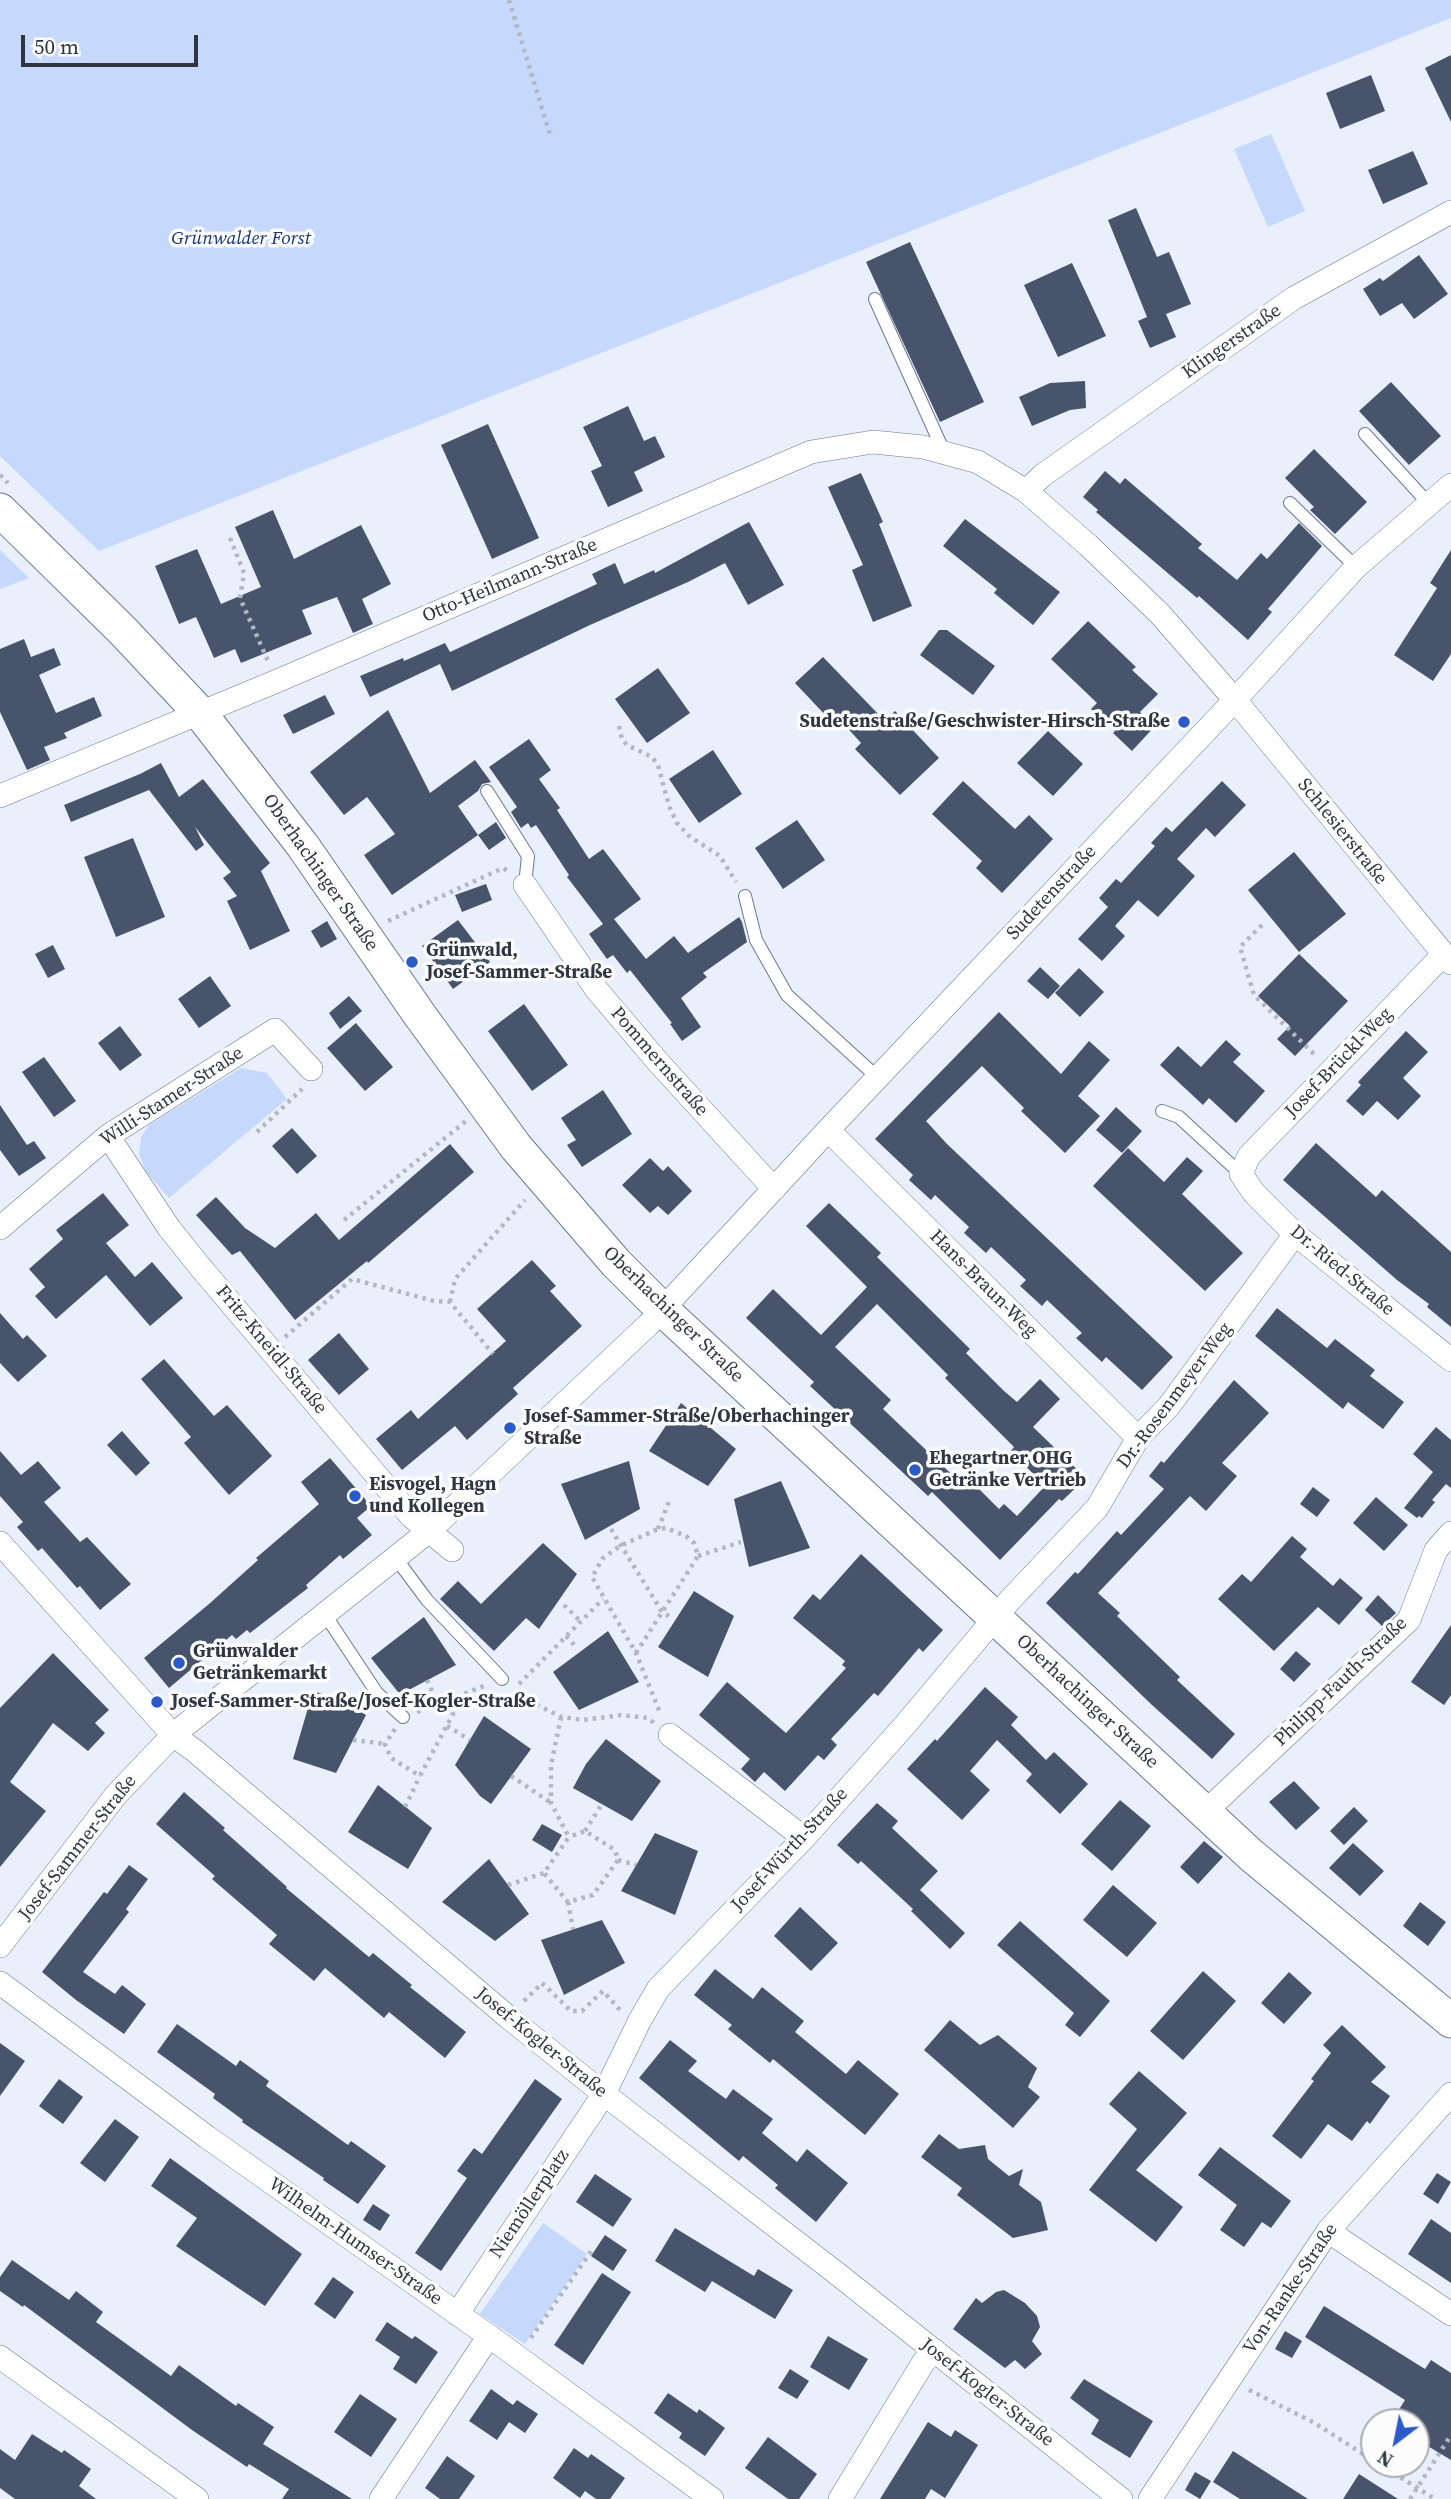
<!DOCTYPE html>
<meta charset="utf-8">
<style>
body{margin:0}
#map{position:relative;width:1451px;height:2499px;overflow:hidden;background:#e9effb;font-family:"Source Serif 4",serif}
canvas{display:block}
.north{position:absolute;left:1360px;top:2408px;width:70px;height:70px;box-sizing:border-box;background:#fcfcfc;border:2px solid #aaadb1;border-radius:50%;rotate:212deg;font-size:19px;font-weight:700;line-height:28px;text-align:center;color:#303641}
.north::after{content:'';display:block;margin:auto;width:24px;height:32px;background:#2b5bc9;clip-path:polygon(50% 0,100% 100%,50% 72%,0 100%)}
.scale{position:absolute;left:21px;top:35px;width:177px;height:32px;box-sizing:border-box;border:4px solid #303641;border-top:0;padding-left:9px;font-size:21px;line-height:24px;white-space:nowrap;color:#303641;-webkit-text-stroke:5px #fcfcfc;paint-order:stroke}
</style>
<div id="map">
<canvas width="1451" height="2499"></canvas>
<div class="north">N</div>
<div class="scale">50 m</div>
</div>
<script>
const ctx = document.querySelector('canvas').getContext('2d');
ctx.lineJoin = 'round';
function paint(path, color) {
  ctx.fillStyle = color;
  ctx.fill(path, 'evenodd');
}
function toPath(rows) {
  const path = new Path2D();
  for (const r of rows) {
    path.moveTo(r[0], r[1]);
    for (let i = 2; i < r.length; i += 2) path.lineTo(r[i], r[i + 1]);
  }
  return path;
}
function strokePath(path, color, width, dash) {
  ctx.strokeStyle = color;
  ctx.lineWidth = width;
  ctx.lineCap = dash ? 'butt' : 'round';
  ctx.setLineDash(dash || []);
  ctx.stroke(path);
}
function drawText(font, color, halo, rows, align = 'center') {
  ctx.font = font + ' "Source Serif 4",serif';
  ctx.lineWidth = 7;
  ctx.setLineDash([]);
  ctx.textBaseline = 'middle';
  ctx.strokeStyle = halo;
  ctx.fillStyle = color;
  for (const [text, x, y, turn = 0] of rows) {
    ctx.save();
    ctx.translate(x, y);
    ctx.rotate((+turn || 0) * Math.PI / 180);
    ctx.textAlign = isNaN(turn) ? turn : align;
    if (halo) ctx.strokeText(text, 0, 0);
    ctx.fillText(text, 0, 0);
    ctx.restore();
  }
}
const green = toPath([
 [0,0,1451,0,1451,18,99,551,0,456],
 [1271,134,1305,211,1268,227,1234,149],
 [0,550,29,578,0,589],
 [241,1068,267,1073,287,1099,169,1198,146,1172,139,1154,141,1137,149,1125],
 [543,2223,587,2254,525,2344,480,2314]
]);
const building = toPath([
 [1451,55,1451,122,1425,68],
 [1371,75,1385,111,1340,129,1326,93],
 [1413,151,1428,184,1383,204,1368,170],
 [1136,208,1157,257,1169,252,1191,304,1166,314,1176,337,1150,348,1138,321,1147,317,1108,220],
 [910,242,984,402,940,422,866,262],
 [1419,255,1448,294,1414,319,1402,303,1380,316,1363,289,1380,278,1383,281],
 [1072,263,1106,336,1058,357,1024,285],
 [1085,381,1086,408,1070,410,1032,426,1019,397,1050,383],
 [1391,382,1441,436,1409,465,1359,411],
 [628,406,644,441,655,436,665,457,634,472,643,491,608,507,591,471,602,466,583,427],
 [488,424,539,538,492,559,441,445],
 [1314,449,1367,502,1335,534,1310,510,1314,507,1285,478],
 [1105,471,1120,484,1125,478,1202,544,1198,548,1237,580,1261,553,1267,559,1299,523,1322,546,1268,609,1272,612,1248,640,1199,596,1197,598,1096,512,1098,510,1083,497],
 [861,473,883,522,879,524,912,606,873,622,852,570,863,565,828,487],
 [273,510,294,559,361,525,391,584,362,599,373,624,353,633,337,597,302,610,312,634,241,663,235,649,214,658,196,617,179,624,155,566,197,549,221,604,261,587,235,527],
 [965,519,1060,592,1033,625,994,593,997,589,943,546],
 [749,522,784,585,748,605,725,563,688,582,590,625,452,691,440,664,370,697,360,676,403,658,404,661,445,643,450,652,597,584,592,574,615,563,624,584,654,570,655,573],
 [1451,550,1451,654,1433,681,1394,655,1437,588,1430,583],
 [1088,621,1136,667,1132,670,1158,694,1140,712,1155,726,1132,751,1113,733,1115,731,1091,709,1097,703,1051,659],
 [939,630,947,630,995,666,973,695,920,655],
 [24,639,31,657,54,648,61,665,39,675,56,713,94,697,102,716,64,733,67,738,44,747,50,760,27,770,0,712,0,649],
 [823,657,885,721,895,711,939,758,900,795,855,749,861,743,834,713,828,718,795,683],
 [658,668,690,713,647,743,615,699],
 [325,695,335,714,293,734,283,715],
 [388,710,430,793,475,760,491,782,482,784,478,791,458,806,478,835,392,895,364,855,395,834,367,797,344,815,310,772],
 [1048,731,1083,764,1053,796,1017,763],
 [529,739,551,770,539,779,560,808,557,810,589,859,603,849,641,899,614,919,646,959,674,936,688,953,739,917,742,922,747,942,703,973,707,977,681,998,701,1027,682,1041,670,1024,672,1023,630,970,627,973,613,955,607,959,589,934,603,924,567,877,569,875,536,825,531,828,528,823,521,828,511,812,517,807,489,767],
 [713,750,742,794,699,823,669,779],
 [161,763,179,797,203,779,270,863,261,871,290,931,250,950,227,901,237,896,223,878,231,872,195,827,204,845,196,851,149,790,71,822,64,805,140,774],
 [963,781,1015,829,1029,815,1053,839,1002,893,976,868,982,861,932,814],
 [1222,781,1246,805,1215,837,1206,828,1177,859,1195,876,1158,917,1138,900,1115,926,1125,936,1102,961,1078,939,1108,907,1099,898,1116,879,1121,883,1155,846,1151,843,1166,827,1172,832],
 [797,820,825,860,783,889,755,848],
 [496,822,506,838,489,850,478,835],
 [133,838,165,917,116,937,84,857],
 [1294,852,1346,914,1299,952,1248,890],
 [486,884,492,900,462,912,455,895],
 [458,920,490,962,453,989,422,946],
 [327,921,337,939,321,948,311,931],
 [53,945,65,969,48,978,35,954],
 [1299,954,1348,1001,1295,1056,1277,1039,1290,1026,1258,996],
 [1040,967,1060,986,1048,999,1027,981],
 [1079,968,1104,992,1080,1017,1055,993],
 [210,976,231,1006,199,1028,178,999],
 [349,996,362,1011,340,1029,329,1013],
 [524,1004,568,1065,532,1091,488,1031],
 [999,1012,1061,1074,1089,1041,1110,1060,1078,1096,1100,1116,1065,1153,1021,1111,1024,1108,982,1066,926,1121,947,1144,1173,1357,1142,1390,1106,1357,1102,1362,1076,1338,1082,1333,1047,1300,1042,1306,1020,1286,1026,1280,991,1247,986,1253,964,1233,969,1227,935,1195,931,1200,909,1180,913,1175,875,1139],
 [356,1023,393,1067,365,1091,327,1048],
 [120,1026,142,1055,120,1071,98,1043],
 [1406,1031,1428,1052,1403,1078,1421,1096,1398,1120,1377,1101,1363,1116,1346,1101,1361,1085,1358,1082],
 [1226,1040,1241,1054,1233,1062,1265,1091,1236,1123,1209,1098,1203,1105,1160,1065,1178,1046,1201,1067],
 [44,1057,76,1101,54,1117,22,1072],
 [603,1090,632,1134,582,1167,567,1145,576,1140,561,1118],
 [0,1105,27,1145,34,1141,46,1158,19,1176,0,1150],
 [1116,1107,1142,1131,1122,1153,1096,1130],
 [292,1128,317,1156,297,1174,272,1146],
 [1316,1143,1376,1197,1382,1190,1451,1252,1451,1327,1427,1307,1429,1304,1397,1280,1283,1180],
 [450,1144,474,1172,368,1263,367,1261,295,1320,240,1251,232,1255,196,1215,216,1197,245,1228,275,1248,316,1213,339,1240],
 [1128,1148,1164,1182,1187,1157,1203,1171,1182,1194,1243,1253,1205,1291,1093,1186],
 [650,1158,663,1171,668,1166,692,1191,668,1215,658,1206,650,1213,622,1185],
 [103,1193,129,1225,106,1243,135,1277,152,1262,183,1298,150,1326,106,1275,56,1319,35,1296,45,1287,29,1269,63,1239,56,1230],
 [829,1203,881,1253,877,1257,970,1349,966,1353,1004,1391,1017,1402,1040,1379,1060,1399,1033,1427,1086,1478,1062,1501,1059,1499,1000,1560,932,1492,928,1496,810,1386,814,1382,746,1318,773,1289,821,1335,867,1287,806,1226],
 [877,1304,948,1375,945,1378,1014,1447,1011,1451,1045,1486,1017,1516,1004,1504,999,1509,970,1480,964,1486,883,1409,891,1400,835,1347],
 [532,1260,556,1286,550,1291,582,1326,513,1388,518,1394,467,1440,455,1426,402,1470,376,1439,411,1410,418,1419,506,1341,477,1309],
 [1277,1308,1327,1348,1335,1339,1375,1370,1370,1376,1404,1402,1383,1429,1348,1402,1343,1409,1255,1336],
 [0,1313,23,1339,27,1335,47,1356,18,1382,0,1363],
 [339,1333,369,1369,339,1395,308,1360],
 [164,1359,214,1416,227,1405,272,1456,229,1495,184,1443,191,1437,141,1379],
 [1234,1380,1269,1413,1222,1463,1237,1476,1206,1511,1190,1496,1098,1593,1120,1613,1117,1616,1180,1677,1177,1680,1235,1734,1212,1759,1152,1705,1046,1603,1075,1572,1078,1574,1117,1531,1121,1535,1164,1489,1149,1476,1161,1461,1164,1463],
 [681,1403,736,1449,708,1486,649,1451],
 [1436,1427,1451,1440,1451,1488,1446,1484,1432,1500,1435,1502,1422,1518,1419,1516,1417,1518,1404,1508,1433,1472,1413,1454],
 [122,1431,150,1463,136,1476,107,1445],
 [0,1451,21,1475,38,1461,61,1488,44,1502,80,1542,87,1537,131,1584,100,1610,80,1586,77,1588,42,1548,38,1551,17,1527,23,1522,0,1496],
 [330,1458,371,1506,357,1518,372,1535,343,1559,340,1555,306,1585,308,1588,250,1633,247,1630,236,1639,232,1635,169,1688,144,1658,209,1604,258,1560,256,1558,319,1504,301,1482],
 [629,1461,640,1509,585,1540,561,1484],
 [781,1481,810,1548,749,1567,734,1499],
 [1313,1487,1330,1500,1317,1517,1300,1504],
 [1376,1497,1408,1525,1384,1551,1353,1523],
 [1292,1536,1307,1549,1300,1557,1333,1586,1340,1578,1363,1598,1339,1625,1318,1607,1274,1651,1218,1599,1242,1574,1251,1582],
 [543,1543,577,1574,539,1629,526,1618,494,1651,440,1599,458,1581,481,1604],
 [861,1554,943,1630,923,1652,919,1648,878,1696,874,1693,831,1739,837,1745,824,1760,818,1755,785,1791,764,1772,755,1782,741,1769,750,1759,699,1715,727,1682,786,1733,846,1668,842,1665,845,1661,793,1618,813,1594,820,1600],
 [694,1591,734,1616,708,1677,658,1647],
 [1378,1595,1396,1613,1382,1626,1365,1610],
 [424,1617,456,1665,405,1692,398,1692,371,1658],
 [1451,1625,1451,1695,1444,1705,1411,1682],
 [608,1631,639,1682,579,1710,553,1672],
 [1296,1651,1311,1664,1294,1682,1280,1669],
 [53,1653,109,1710,95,1723,105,1733,88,1751,53,1723,10,1782,46,1811,0,1867,0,1708],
 [985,1687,1018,1717,1011,1725,1046,1760,1054,1752,1088,1784,1060,1814,1026,1781,1032,1774,997,1740,970,1771,990,1790,962,1820,907,1769,935,1739,937,1741],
 [313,1691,339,1699,366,1715,336,1773,293,1759],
 [484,1716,531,1749,491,1804,480,1796,455,1765],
 [606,1739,661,1781,632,1821,573,1788,586,1764],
 [1294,1781,1320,1808,1296,1830,1269,1802],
 [378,1785,432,1828,408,1869,348,1832],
 [184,1792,225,1828,223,1830,287,1887,286,1888,369,1957,373,1953,412,1985,410,1987,466,2032,445,2058,389,2012,384,2018,325,1968,314,1981,269,1944,277,1935,212,1879,215,1876,156,1824],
 [1120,1800,1151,1826,1112,1871,1081,1844],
 [877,1803,898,1821,892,1828,938,1871,920,1890,965,1933,950,1949,911,1911,913,1909,861,1861,858,1864,837,1845],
 [1354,1807,1368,1821,1344,1845,1330,1831],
 [542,1824,562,1835,552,1852,532,1840],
 [655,1833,698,1851,675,1915,621,1891],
 [1204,1841,1223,1857,1198,1884,1180,1867],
 [1353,1843,1384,1871,1360,1896,1329,1868],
 [489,1859,529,1914,495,1941,442,1902],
 [129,1865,148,1879,126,1909,129,1912,83,1972,115,1994,122,1985,146,2004,124,2034,76,2000,42,1972,104,1892,107,1894],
 [1113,1885,1157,1923,1127,1957,1083,1920],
 [1420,1902,1446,1922,1428,1946,1403,1926],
 [800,1907,838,1943,811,1971,774,1936],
 [602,1920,625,1963,564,1995,541,1940],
 [1020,1921,1110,2001,1080,2037,1065,2025,1074,2013,997,1945],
 [715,1969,753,1999,762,1987,804,2021,795,2032,846,2074,858,2060,899,2094,865,2135,773,2059,770,2063,728,2029,732,2025,694,1995],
 [1203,1971,1236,2001,1183,2060,1150,2031],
 [1289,1972,1312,1993,1284,2024,1261,2003],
 [950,2020,980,2045,998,2035,1037,2068,1028,2087,1040,2097,1013,2128,924,2050],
 [177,2024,236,2066,240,2060,269,2081,266,2086,348,2145,351,2141,386,2166,358,2204,323,2180,324,2178,242,2122,243,2120,213,2098,215,2094,157,2052],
 [1342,2025,1386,2067,1371,2082,1390,2096,1370,2124,1367,2121,1352,2141,1328,2124,1301,2159,1272,2136,1314,2081,1311,2079,1331,2053,1323,2045],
 [670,2040,697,2061,688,2071,726,2099,733,2089,773,2119,762,2133,797,2162,807,2149,848,2183,816,2222,775,2188,778,2185,743,2156,739,2161,639,2078],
 [0,2043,25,2061,0,2096],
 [1139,2071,1187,2113,1136,2170,1183,2207,1156,2242,1089,2190,1137,2129,1109,2104],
 [59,2079,83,2097,63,2124,39,2106],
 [535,2079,562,2099,441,2271,415,2253,467,2178,457,2171,474,2148,482,2154],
 [115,2119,139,2137,105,2182,80,2163],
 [939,2134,959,2149,985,2145,988,2159,1009,2176,1023,2169,1019,2185,1041,2202,1048,2230,1013,2238,957,2195,962,2188,921,2157],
 [1220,2147,1291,2201,1271,2228,1262,2222,1244,2247,1220,2230,1237,2205,1198,2175],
 [170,2158,302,2254,265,2306,176,2246,197,2218,151,2186],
 [1437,2173,1451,2182,1438,2204,1423,2194],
 [595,2174,632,2199,613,2227,576,2202],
 [373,2204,390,2215,380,2231,363,2220],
 [1431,2219,1451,2233,1451,2283,1408,2254],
 [675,2228,754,2276,758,2269,793,2290,775,2319,712,2281,705,2292,655,2261],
 [605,2235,627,2250,613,2271,591,2256],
 [12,2260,69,2300,76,2291,103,2312,96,2322,171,2376,179,2365,236,2406,238,2403,274,2427,263,2444,352,2499,282,2499,289,2489,249,2464,247,2467,192,2430,24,2305,23,2307,0,2291,0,2277],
 [602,2273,631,2292,583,2365,554,2345],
 [333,2277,354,2292,335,2319,314,2304],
 [1004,2290,1025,2303,1037,2316,1040,2327,1032,2341,1042,2354,1025,2369,1015,2360,1005,2368,953,2329,976,2298,982,2303,996,2292],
 [1324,2306,1425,2369,1431,2360,1451,2373,1451,2460,1416,2439,1416,2422,1391,2422,1405,2400,1305,2337],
 [387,2322,412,2339,415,2336,438,2352,416,2384,393,2369,400,2357,375,2340],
 [1285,2331,1302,2341,1292,2358,1275,2349],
 [828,2336,868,2359,849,2390,810,2367],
 [790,2369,809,2381,797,2399,778,2388],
 [1084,2379,1153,2421,1130,2458,1091,2434,1099,2420,1070,2398],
 [491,2389,513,2405,517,2400,538,2414,525,2433,509,2422,497,2440,469,2421],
 [668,2393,697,2413,699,2409,725,2428,705,2456,679,2438,682,2433,654,2413],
 [360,2394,397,2419,371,2457,334,2432],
 [928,2422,951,2437,955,2430,978,2445,945,2498,931,2489,925,2499,880,2499],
 [32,2434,62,2453,64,2450,91,2469,79,2486,96,2499,15,2499,0,2488,0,2449,15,2460],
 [768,2437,817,2474,799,2499,788,2499,745,2468],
 [574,2448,588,2458,591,2454,625,2478,610,2499,596,2499,585,2491,580,2498,553,2478],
 [1233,2451,1308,2499,1240,2499,1213,2482],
 [447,2456,475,2476,459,2499,440,2499,425,2488],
 [1195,2472,1211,2481,1200,2499,1185,2490],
 [1359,2474,1398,2499,1343,2499]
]);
const path = toPath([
 [509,0,551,138],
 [0,475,8,483],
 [230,538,244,573,240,598,268,661],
 [619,726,622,739,627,745,652,757,658,765,669,806,677,823,689,836,720,856,736,882],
 [388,921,503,868,509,872],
 [1262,925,1240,947,1254,995,1315,1055],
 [257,1132,302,1089],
 [344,1220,466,1121],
 [450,1302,455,1279,525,1200],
 [285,1337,352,1279,434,1301,450,1302,493,1354],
 [611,1529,662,1612,672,1618],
 [658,1529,670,1499],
 [698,1556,741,1542],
 [564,1605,580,1621],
 [566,1636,577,1648],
 [636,1653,698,1556,694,1543,686,1536,666,1528,658,1529,620,1546,603,1558,592,1577,636,1653,661,1715],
 [427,1680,438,1704],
 [519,1684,603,1599],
 [515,1691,522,1697,561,1717,583,1720,622,1715,648,1718,654,1723],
 [417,1712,484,1686],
 [561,1717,551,1765,551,1803,569,1837,544,1873,568,1902,593,1895,618,1860,615,1850,585,1831,569,1837],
 [447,1726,470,1740],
 [395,1729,385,1744,391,1758,420,1776,453,1714,449,1699],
 [353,1740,385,1744],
 [511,1776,550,1802],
 [405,1807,420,1776],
 [585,1831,602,1804],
 [618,1860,636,1865],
 [508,1885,544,1873],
 [568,1902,573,1929],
 [524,2001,542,1983,571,2011,582,2011,603,1991,620,2010],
 [531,2338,592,2250],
 [1249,2390,1313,2422,1374,2461],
 [1379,2464,1435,2499],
 [1410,2499,1451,2435]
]);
const lane = toPath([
 [875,299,944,452],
 [1365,434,1429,504],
 [1290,503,1356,567],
 [487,791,528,856,525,885],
 [745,896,756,940,787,995,877,1077],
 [1162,1111,1179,1117,1241,1174],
 [395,1557,427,1600,502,1679],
 [324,1613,377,1693,403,1717]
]);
const street = toPath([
 [1026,491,1043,475,1294,298,1451,212],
 [0,796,277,681,811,452,873,442,923,447,978,462,1026,491,1088,545,1160,614,1235,700,1451,963],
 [525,885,596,989,658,1062,774,1189],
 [1443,955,1249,1156,1241,1174,1254,1193,1295,1234,1451,1360],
 [828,1130,1138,1438],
 [108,1136,169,1228,201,1268,411,1516,452,1550],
 [0,1228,108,1136,275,1030,311,1069],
 [0,1543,173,1735,195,1751,508,2017,604,2094,835,2272,1121,2499],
 [670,1735,804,1838],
 [1205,1812,1409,1620,1436,1550,1451,1533],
 [0,1946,116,1795,173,1735,429,1531,648,1325,828,1130,1235,700,1356,567,1451,485],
 [0,1983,207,2137,489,2336,712,2499],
 [1328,2231,1451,2314],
 [457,2314,604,2094,640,2020,658,1989,804,1838,905,1725,1010,1600,1097,1508,1138,1438,1169,1406,1295,1234],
 [0,2357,197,2499],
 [381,2499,489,2336],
 [840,2499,923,2363,934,2350],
 [1150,2499,1328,2231,1451,2094]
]);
const secondary = toPath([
 [0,510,123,631,200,713,303,846,419,1014,516,1147,616,1263,663,1310,1251,1855,1451,2021]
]);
const markers = [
 [1184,722,7,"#2b5bc9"],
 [412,962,7,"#2b5bc9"],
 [510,1428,7,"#2b5bc9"],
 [915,1470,7,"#2b5bc9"],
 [355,1496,7,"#2b5bc9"],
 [179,1663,7,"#2b5bc9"],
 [157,1702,7,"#2b5bc9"]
];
const parkNames = [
 ["Grünwalder Forst",241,239]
];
const streetNames = [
 ["Klingerstraße",1232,342,-35],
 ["Otto-Heilmann-Straße",510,581,-23],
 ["Schlesierstraße",1342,832,51],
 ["Oberhachinger Straße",320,873,55],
 ["Sudetenstraße",1052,893,-47],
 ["Pommernstraße",659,1062,49],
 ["Josef-Brückl-Weg",1339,1063,-46],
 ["Willi-Stamer-Straße",172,1097,-33],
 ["Dr.-Ried-Straße",1342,1271,40],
 ["Hans-Braun-Weg",983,1284,45],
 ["Oberhachinger Straße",673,1315,44],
 ["Fritz-Kneidl-Straße",271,1350,50],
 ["Dr.-Rosenmeyer-Weg",1175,1396,-53],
 ["Philipp-Fauth-Straße",1341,1682,-44],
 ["Oberhachinger Straße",1087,1702,43],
 ["Josef-Sammer-Straße",78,1848,-52],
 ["Josef-Würth-Straße",790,1850,-47],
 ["Josef-Kogler-Straße",541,2043,39],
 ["Niemöllerplatz",530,2204,-56],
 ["Wilhelm-Humser-Straße",355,2242,35],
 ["Von-Ranke-Straße",1291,2289,-56],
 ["Josef-Kogler-Straße",987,2393,38]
];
const poiNames = [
 ["Sudetenstraße/Geschwister-Hirsch-Straße",1170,722,"right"],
 ["Grünwald,",426,951],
 ["Josef-Sammer-Straße",426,973],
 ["Josef-Sammer-Straße/Oberhachinger",524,1417],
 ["Straße",524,1439],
 ["Ehegartner OHG",929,1459],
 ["Getränke Vertrieb",929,1481],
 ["Eisvogel, Hagn",369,1485],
 ["und Kollegen",369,1507],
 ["Grünwalder",193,1652],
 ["Getränkemarkt",193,1674],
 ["Josef-Sammer-Straße/Josef-Kogler-Straße",171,1702]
];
paint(green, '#c6d8fc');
paint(building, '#48546c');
strokePath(lane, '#6b7892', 14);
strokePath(street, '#6b7892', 24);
strokePath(secondary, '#6b7892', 35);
strokePath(path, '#b1b7c3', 4.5, [3.5, 5]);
strokePath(lane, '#fff', 12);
strokePath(street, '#fff', 23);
strokePath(secondary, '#fff', 33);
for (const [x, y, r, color] of markers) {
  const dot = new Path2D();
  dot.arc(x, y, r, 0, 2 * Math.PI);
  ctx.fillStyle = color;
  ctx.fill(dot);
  strokePath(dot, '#fcfcfc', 2.5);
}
drawText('italic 19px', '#18367b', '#fcfcfc', parkNames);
drawText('19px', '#303641', '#fcfcfc', streetNames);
drawText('bold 19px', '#303641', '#fcfcfc', poiNames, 'left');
</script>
